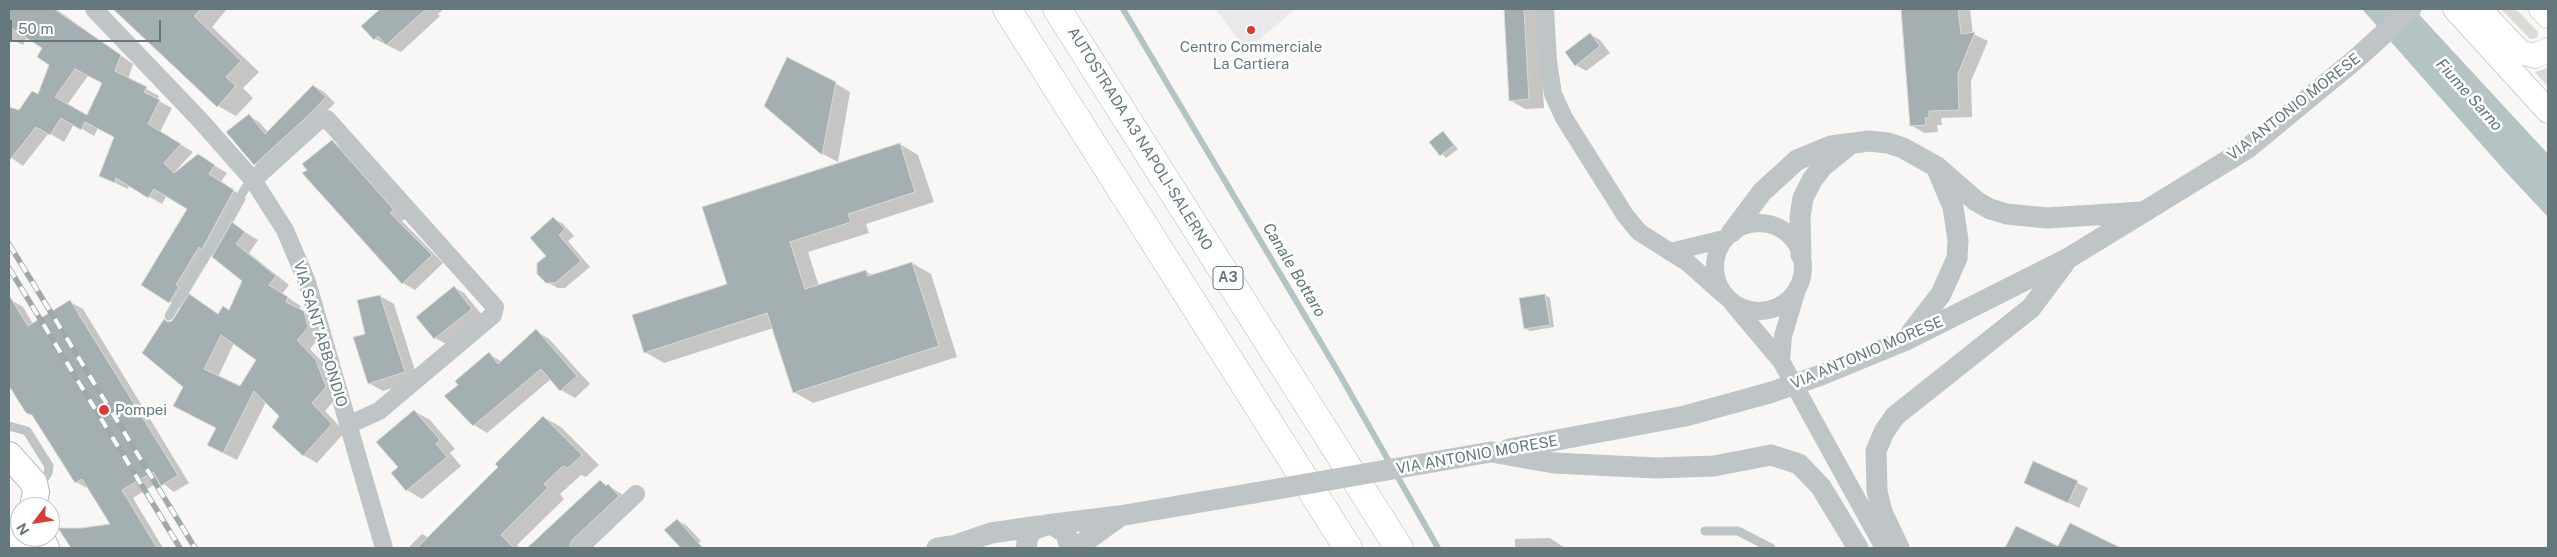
<!DOCTYPE html>
<style>
body{margin:0}
#map{position:relative;width:2557px;height:557px;overflow:hidden;background:#f8f7f5;font-family:"Public Sans",sans-serif}
canvas{display:block}
.frame{position:absolute;inset:0;border:10px solid #65787e;pointer-events:none}
.north{position:absolute;left:10px;top:497px;width:50px;height:50px;box-sizing:border-box;background:#fff;border:1px solid #c1c9cb;border-radius:50%;rotate:239deg;font-size:14px;font-weight:700;line-height:20px;text-align:center;color:#65787e}
.north::after{content:'';display:block;margin:auto;width:18px;height:22px;background:#d93a34;clip-path:polygon(50% 0,100% 100%,50% 72%,0 100%)}
.scale{position:absolute;left:10px;top:20px;width:151px;height:22px;box-sizing:border-box;border:2px solid #65787e;border-top:0;padding-left:6px;font-size:15px;line-height:18px;white-space:nowrap;color:#65787e;-webkit-text-stroke:4px #fff;paint-order:stroke}
</style>
<div id="map">
<canvas width="2557" height="557"></canvas>
<div class="frame"></div>
<div class="north">N</div>
<div class="scale">50 m</div>
</div>
<script>
const ctx = document.querySelector('canvas').getContext('2d');
ctx.lineJoin = 'round';
function paint(path, color) {
  ctx.fillStyle = color;
  ctx.fill(path, 'evenodd');
}
function toPath(rows) {
  const path = new Path2D();
  for (const r of rows) {
    if (r.length === 3) {
      path.moveTo(r[0] + r[2], r[1]);
      path.arc(r[0], r[1], r[2], 0, 2 * Math.PI);
      continue;
    }
    path.moveTo(r[0], r[1]);
    for (let i = 2; i < r.length; i += 2) path.lineTo(r[i], r[i + 1]);
  }
  return path;
}
function strokePath(path, color, width, dash) {
  ctx.strokeStyle = color;
  ctx.lineWidth = width;
  ctx.lineCap = dash ? 'butt' : 'round';
  ctx.setLineDash(dash || []);
  ctx.stroke(path);
}
function drawText(font, color, halo, rows, align = 'center') {
  ctx.font = font + ' "Public Sans",sans-serif';
  ctx.lineWidth = 5;
  ctx.setLineDash([]);
  ctx.textBaseline = 'middle';
  ctx.strokeStyle = halo;
  ctx.fillStyle = color;
  for (const [text, x, y, turn = 0] of rows) {
    ctx.save();
    ctx.translate(x, y);
    ctx.rotate((+turn || 0) * Math.PI / 180);
    ctx.textAlign = isNaN(turn) ? turn : align;
    if (halo) ctx.strokeText(text, 0, 0);
    ctx.fillText(text, 0, 0);
    ctx.restore();
  }
}
const built = toPath([
 [1216,9,1295,9,1246,51]
]);
const green = toPath([
 [2501,9,2516,9,2538,32,2537,38,2530,39],
 [2548,68,2548,87,2535,72]
]);
const water = toPath([
 [2362,9,2414,9,2548,154,2548,217,2504,170]
]);
const shadow = toPath([
 [9,9,56,9,133,64,128,79,159,96,157,100,172,108,160,132,193,152,173,174,198,156,227,173,221,182,246,199,232,224,258,240,249,253,289,285,282,294,301,306,299,310,318,320,321,336,310,349,329,369,339,395,325,411,345,432,317,463,303,455,281,416,266,402,237,460,223,453,218,428,185,387,169,323,173,322,182,309,142,285,189,209,167,195,162,204,129,185,128,189,100,176,116,137,98,128,94,136,74,124,64,142,49,133,23,166,9,156,9,108,20,112,38,96,51,65,44,47,27,37,23,45,9,38],
 [88,76,103,83,87,117,67,105],
 [212,255,244,281,229,311,219,315,189,293],
 [234,343,257,360,240,388,218,377],
 [118,9,227,9,212,27,259,72,243,88,253,98,236,116,218,106],
 [381,9,444,9,438,14,440,16,401,52,375,39,363,26],
 [1505,9,1538,9,1544,108,1525,109,1510,100],
 [1902,9,1983,9,1970,10,1973,34,1988,41,1971,81,1972,117,1941,118,1942,125,1937,125,1938,132,1924,133,1911,125],
 [1590,34,1600,40,1610,53,1586,71,1576,65],
 [835,83,850,92,838,162,823,154,765,105],
 [314,86,324,92,335,103,265,170,255,164,249,116,259,122,268,132],
 [1443,132,1458,149,1446,158,1431,142],
 [332,142,344,149,406,218,402,221,443,263,415,290,403,283,376,256,378,254,323,194,317,190,304,174],
 [900,144,918,155,934,202,866,224,869,233,808,252,819,286,866,271,873,276,912,263,931,274,957,357,813,403,794,392,773,328,664,363,645,352],
 [553,218,563,224,574,236,568,241,590,267,565,288,558,288,547,282],
 [454,287,464,293,482,315,446,344,435,338,418,317],
 [1545,295,1550,298,1554,327,1530,331,1525,328],
 [380,296,394,304,418,380,383,391,369,383,366,334],
 [11,300,23,307,33,324,70,302,83,309,189,483,174,492,160,481,133,498,163,548,73,548,60,529,82,530,112,525,89,489,76,482,36,418,27,412,9,386],
 [536,331,549,339,590,384,575,398,561,390,551,379,487,433,474,425,460,385,489,354,502,362],
 [414,411,430,420,455,449,450,453,461,466,422,499,407,490,400,467],
 [543,417,561,427,599,465,586,477,581,475,560,494,564,499,517,545,520,548,408,548,422,534,429,538,499,466],
 [2034,463,2088,488,2079,508,2025,482],
 [600,481,625,496,591,548,529,548],
 [677,520,687,526,701,541,693,548,685,548,680,545],
 [2071,524,2116,548,2006,548,2017,527,2059,548],
 [1550,538,1565,548,1515,548,1515,539]
]);
const stream = toPath([
 [1123,9,1340,375,1438,548]
]);
const building = toPath([
 [9,9,54,9,121,55,115,71,147,87,144,92,160,100,148,124,181,144,164,163,174,173,198,154,215,165,209,174,234,190,202,249,199,247,176,285,179,287,169,303,141,285,187,209,154,189,148,198,116,178,115,183,99,176,114,137,85,122,81,130,61,118,50,135,36,127,9,161,9,107,19,110,32,91,38,94,49,65,37,57,42,48,9,27,9,9],
 [75,69,102,83,87,115,55,97,75,69],
 [113,9,201,9,194,16,241,61,226,77,236,86,217,107,113,9],
 [380,9,426,9,386,45,378,36,374,40,361,26,380,9],
 [1504,9,1524,9,1529,99,1509,101,1504,9],
 [1901,9,1958,9,1961,34,1975,32,1958,74,1959,110,1929,111,1929,118,1925,118,1926,125,1910,126,1901,9],
 [1590,33,1600,46,1575,66,1565,52,1590,33],
 [787,57,836,82,822,155,764,106,787,57],
 [313,85,326,97,311,113,254,165,226,132,249,114,265,134,313,85],
 [1443,131,1454,145,1440,156,1429,142,1443,131],
 [332,140,394,210,390,213,432,255,402,284,302,173,307,170,302,164,332,140],
 [900,143,915,192,848,214,851,222,790,242,805,289,866,270,868,276,912,262,939,346,793,393,767,313,644,353,632,315,727,284,702,207,900,143],
 [553,217,565,229,559,235,581,261,555,283,546,283,537,274,537,263,546,256,530,238,553,217],
 [232,222,245,232,236,244,276,276,269,285,288,297,286,302,304,311,308,328,297,340,316,360,326,387,312,403,332,424,303,456,272,427,279,416,254,391,223,453,207,445,216,428,173,406,183,387,142,353,164,319,168,322,172,321,189,294,218,314,223,306,229,310,242,281,212,257,232,222],
 [221,335,256,360,240,386,204,369,221,335],
 [454,286,472,309,434,339,416,317,454,286],
 [1545,294,1550,325,1524,329,1519,298,1545,294],
 [9,295,28,326,70,300,178,475,161,486,153,472,122,490,157,548,71,548,58,528,82,528,110,524,82,479,75,483,32,415,26,413,9,386,9,295],
 [380,295,405,372,368,384,353,337,365,334,357,300,380,295],
 [536,329,577,376,560,391,541,369,473,426,444,396,458,385,455,381,489,352,498,364,536,329],
 [414,410,440,440,436,444,447,457,406,491,391,473,398,467,376,442,414,410],
 [543,416,582,455,568,468,563,466,544,484,548,488,501,535,514,548,417,548,498,467,495,464,543,416],
 [2033,461,2078,481,2068,503,2024,483,2033,461],
 [600,480,606,486,608,484,619,496,572,540,569,548,527,548,600,480],
 [677,519,703,548,681,548,664,530,677,519],
 [2070,523,2121,548,2005,548,2016,526,2058,546,2070,523]
]);
const service = toPath([
 [169,316,246,187,253,180],
 [9,426,27,431,49,466,48,473,40,485],
 [1705,531,1738,531,1771,548]
]);
const minor = toPath([
 [94,9,200,120,253,180,285,230,307,282,384,548],
 [1545,9,1548,61,1553,94,1564,118,1625,215,1639,232,1688,263,1724,295],
 [253,180,317,122,327,119,495,307,493,315,379,411,348,425],
 [1759,267,44],
 [1670,252,1724,239],
 [1733,304,1781,361,1884,548],
 [1781,361,1783,336,1796,293],
 [579,548,636,494]
]);
const tertiary = toPath([
 [1732,232,1762,192,1797,160,1831,146,1869,141,1888,143,1903,148,1937,167,1976,201,1990,209,2007,214,2047,218,2142,212],
 [1801,255,1800,217,1803,198,1812,180,1823,166,1848,146],
 [1911,333,1941,294,1957,258,1958,240,1953,207,1937,169],
 [1821,375,1906,340,2067,259,2248,148,2356,59,2411,9],
 [1509,449,1685,416,1769,393],
 [1491,452,1554,463,1657,468,1714,466,1771,455,1799,464,1821,487,1858,548],
 [1046,525,1119,516,1254,493],
 [937,548,956,545,991,533,1039,526],
 [1026,548,1028,536,1033,530,1046,525,1053,525,1066,533,1070,548],
 [1076,548,1119,517],
 [1899,548,1882,512,1877,491,1876,451,1884,432,1895,416,2031,308,2064,264]
]);
const secondary = toPath([
 [2455,9,2548,111],
 [2479,9,2520,52,2535,56,2548,50],
 [2541,9,2548,16]
]);
const primary = toPath([
 [9,455,34,483,36,492,33,507],
 [9,531,26,548],
 [41,537,46,548]
]);
const motorway = toPath([
 [1007,9,1348,548],
 [1057,9,1399,548]
]);
const rail = toPath([
 [9,244,195,548],
 [9,268,180,548]
]);
const tertiaryBridge = toPath([
 [1769,393,1821,375],
 [1254,493,1491,452]
]);
const markers = [
 [1251,30,5,"#d93a34"],
 [104,410,6,"#d93a34"]
];
const shields = [
 [1228,278,30]
];
const shieldNames = [
 ["A3",1228,278]
];
const poiNames = [
 ["Centro Commerciale",1251,47],
 ["La Cartiera",1251,64],
 ["Pompei",115,410,"left"]
];
const streetNames = [
 ["VIA ANTONIO MORESE",2294,107,-38],
 ["AUTOSTRADA A3 NAPOLI-SALERNO",1140,139,58],
 ["VIA SANT'ABBONDIO",320,334,73],
 ["VIA ANTONIO MORESE",1867,353,-23],
 ["VIA ANTONIO MORESE",1477,455,-10]
];
const waterNames = [
 ["Fiume Sarno",2469,95,48],
 ["Canale Bottaro",1294,270,59]
];
paint(built, '#e8e9e8');
paint(green, '#d9dcd4');
paint(water, '#b4c4c5');
paint(shadow, '#0003');
strokePath(stream, '#b4c4c5', 6);
paint(building, '#a4afb2');
strokePath(building, '#d9d9d7', 1);
strokePath(secondary, '#afb7b9', 25);
strokePath(primary, '#b2b8bb', 28);
strokePath(motorway, '#b2b7b9', 29);
strokePath(service, '#bfc4c6', 9);
strokePath(minor, '#bfc4c6', 18);
strokePath(tertiary, '#bfc4c6', 21);
strokePath(secondary, '#fff', 24);
strokePath(primary, '#fff', 26);
strokePath(motorway, '#fff', 28);
strokePath(rail, '#9fa8ab', 5.5);
strokePath(rail, '#fff', 4, [11]);
strokePath(tertiaryBridge, '#bfc4c6', 21);
for (const [x, y, r, color] of markers) {
  const dot = new Path2D();
  dot.arc(x, y, r, 0, 2 * Math.PI);
  ctx.fillStyle = color;
  ctx.fill(dot);
  strokePath(dot, '#fff', 2);
}
for (const [x, y, w] of shields) {
  const box = new Path2D();
  box.roundRect(x - w / 2, y - 11.5, w, 23, 4);
  ctx.fillStyle = '#fff';
  ctx.fill(box);
  strokePath(box, '#65787e', 1);
}
drawText('bold 14px', '#65787e', null, shieldNames);
drawText('15px', '#65787e', '#fff', poiNames);
drawText('15px', '#65787e', '#fff', streetNames);
drawText('italic 16px', '#5f7779', '#fff', waterNames);
</script>
